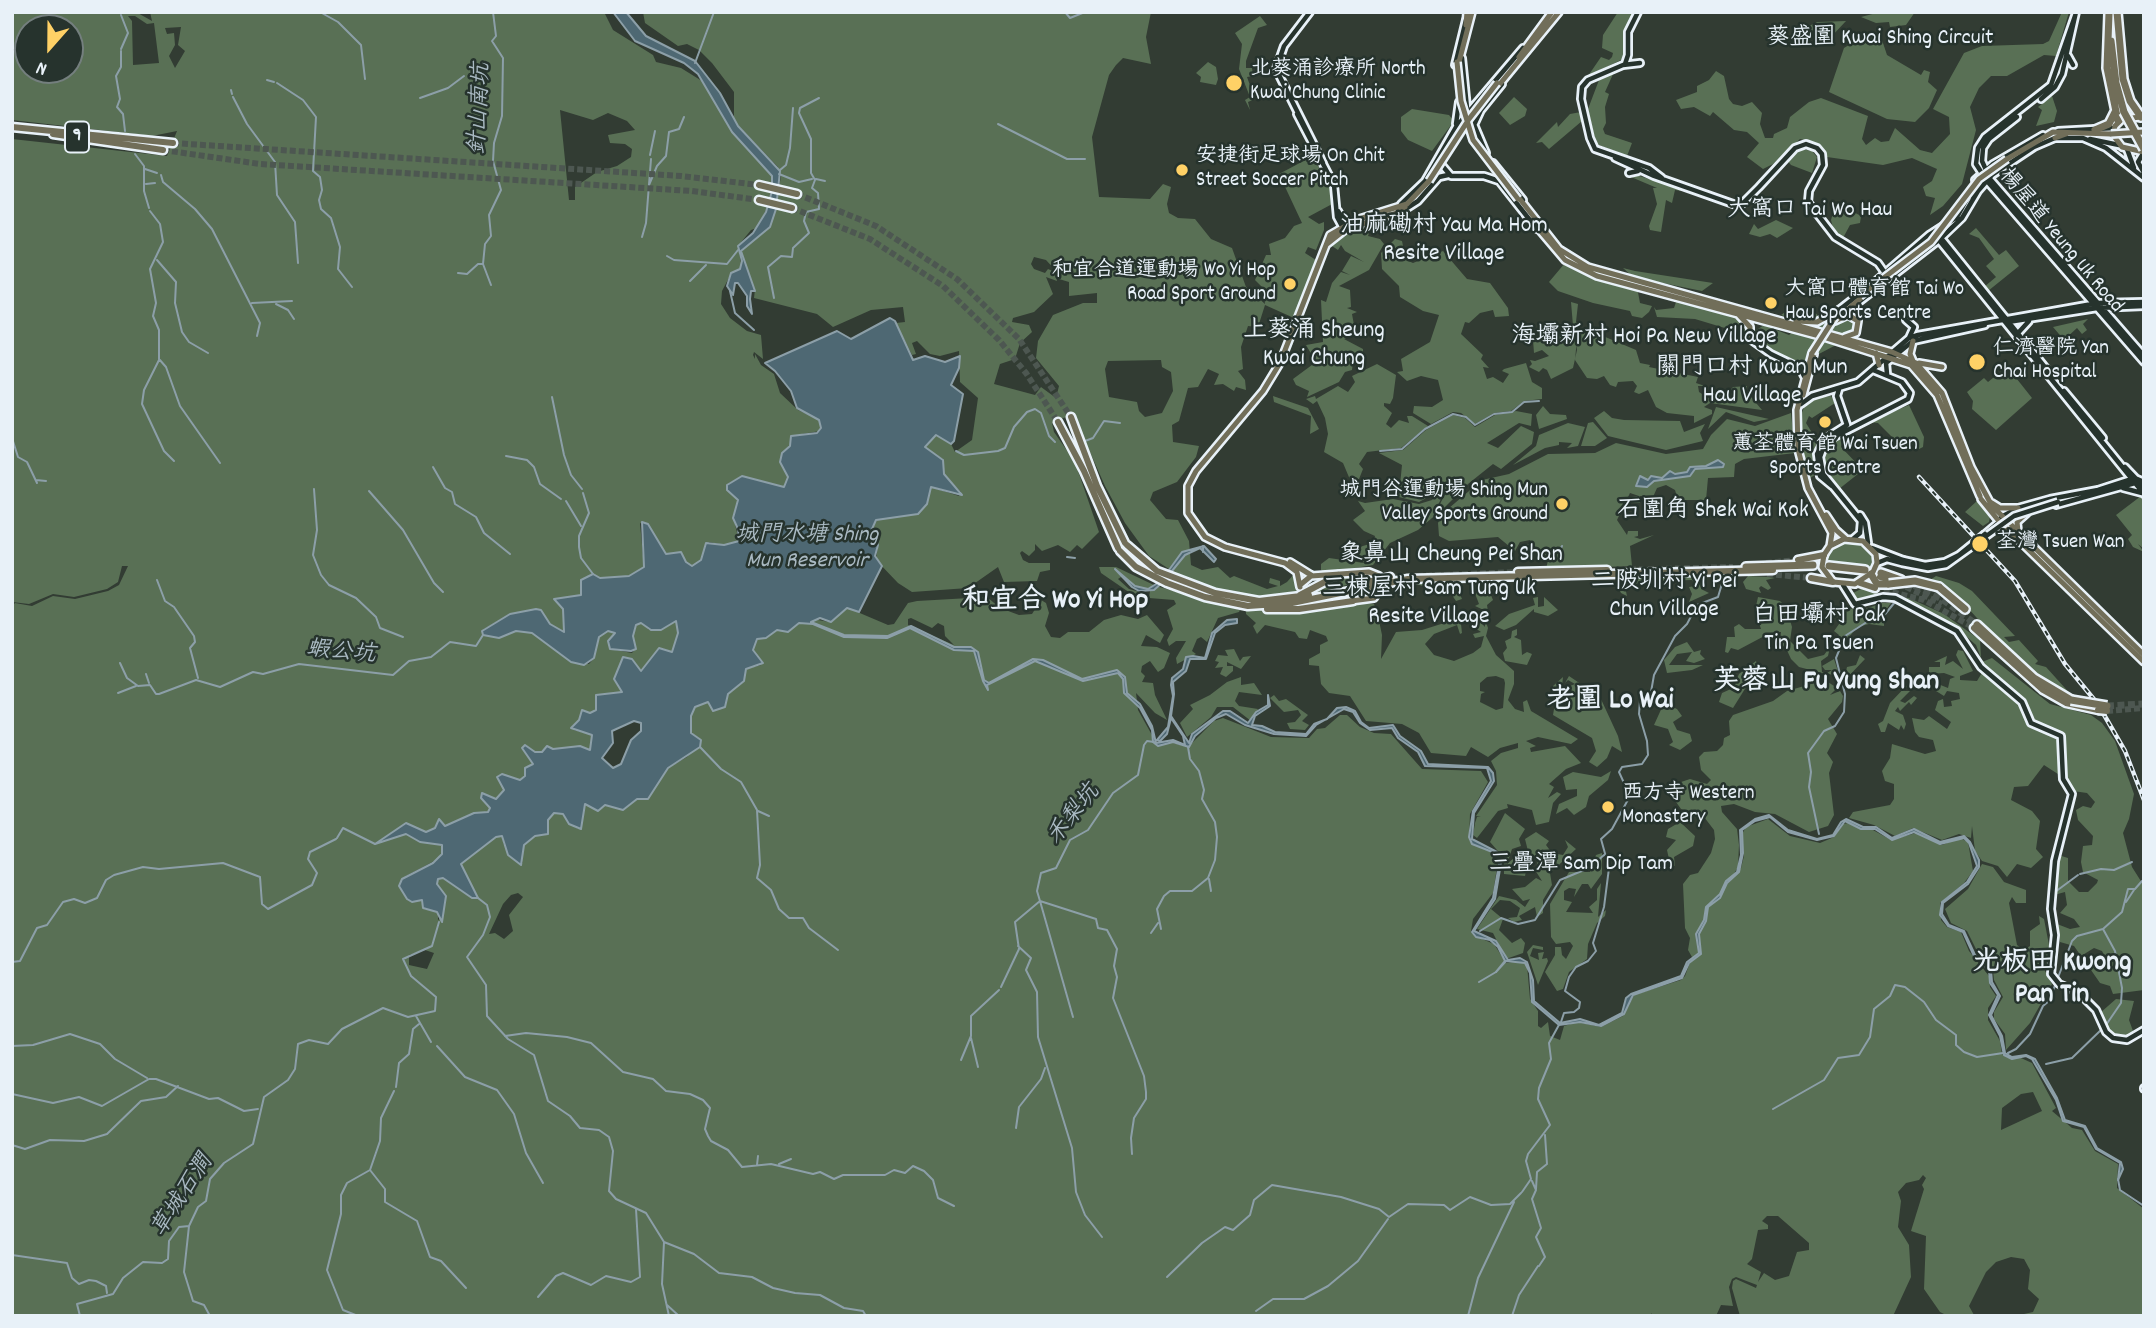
<!DOCTYPE html>
<meta charset="utf-8">
<style>
body{margin:0}
#map{position:relative;width:2156px;height:1328px;overflow:hidden;background:#323c33;font-family:Dekko,sans-serif}
canvas{display:block}
.frame{position:absolute;inset:0;border:14px solid #e8f1f8;pointer-events:none}
.north{position:absolute;left:14px;top:14px;width:70px;height:70px;box-sizing:border-box;background:#26332d;border:2px solid #747f7e;border-radius:50%;rotate:201deg;font-size:19px;font-weight:700;line-height:28px;text-align:center;color:#e8f1f8}
.north::after{content:'';display:block;margin:auto;width:24px;height:32px;background:#ffd166;clip-path:polygon(50% 0,100% 100%,50% 72%,0 100%)}
</style>
<div id="map">
<canvas width="2156" height="1328"></canvas>
<div class="frame"></div>
<div class="north">N</div>
</div>
<script>
const ctx = document.querySelector('canvas').getContext('2d');
ctx.lineJoin = 'round';
function paint(path, color) {
  ctx.fillStyle = color;
  ctx.fill(path, 'evenodd');
}
function toPath(rows) {
  const path = new Path2D();
  for (const r of rows) {
    path.moveTo(r[0], r[1]);
    for (let i = 2; i < r.length; i += 2) path.lineTo(r[i], r[i + 1]);
  }
  return path;
}
function strokePath(path, color, width, dash) {
  ctx.strokeStyle = color;
  ctx.lineWidth = width;
  ctx.lineCap = dash ? 'butt' : 'round';
  ctx.setLineDash(dash || []);
  ctx.stroke(path);
}
function drawText(font, color, halo, rows, align = 'center') {
  ctx.font = font + ' Dekko,"LXGW WenKai TC",sans-serif';
  ctx.lineWidth = 5;
  ctx.setLineDash([]);
  ctx.textBaseline = 'middle';
  ctx.strokeStyle = halo;
  ctx.fillStyle = color;
  for (const [text, x, y, turn = 0] of rows) {
    ctx.save();
    ctx.translate(x, y);
    ctx.rotate((+turn || 0) * Math.PI / 180);
    ctx.textAlign = isNaN(turn) ? turn : align;
    if (halo) ctx.strokeText(text, 0, 0);
    ctx.fillText(text, 0, 0);
    ctx.restore();
  }
}
const green = toPath([
 [12,12,136,12,152,21,150,12,604,12,613,30,653,55,656,62,681,68,702,81,732,132,772,176,769,204,757,228,751,230,738,246,742,268,731,274,722,291,721,304,730,318,747,331,761,335,763,359,754,352,753,355,755,359,755,354,761,365,774,374,780,393,798,410,821,421,820,431,802,434,782,453,788,477,784,487,742,476,729,483,738,500,734,520,739,541,724,545,709,542,699,564,692,566,686,562,682,554,666,554,651,529,640,523,644,567,629,576,600,578,592,574,581,581,581,595,558,603,563,609,564,632,550,624,539,609,510,614,484,629,483,635,499,638,516,631,532,633,571,662,589,664,594,658,599,637,608,631,612,629,615,633,608,641,610,649,632,653,636,648,633,636,637,624,643,623,649,630,661,630,676,621,678,633,672,652,661,648,641,671,632,659,623,657,614,679,622,692,596,695,596,710,590,713,582,710,579,720,572,726,574,730,592,735,590,750,580,746,553,749,547,746,542,752,535,752,525,745,522,748,533,764,525,768,525,776,520,780,502,774,497,777,504,787,500,797,495,799,483,793,481,796,490,808,488,812,474,813,445,826,439,820,435,828,426,832,406,823,375,844,406,834,420,842,441,845,442,852,438,859,406,876,402,891,407,899,422,900,424,909,438,912,438,920,443,917,446,899,437,884,438,878,443,878,472,898,478,898,461,864,496,837,502,836,504,845,523,863,520,858,524,845,535,836,545,835,549,830,548,820,554,813,563,814,569,824,579,829,582,826,580,823,585,804,595,809,605,805,625,809,637,799,648,799,668,768,687,757,699,738,691,733,691,716,695,707,708,702,713,711,725,707,728,694,744,681,746,669,761,665,752,648,757,639,766,638,777,630,788,632,796,624,808,623,813,619,829,622,848,608,888,625,894,624,908,603,917,601,987,597,1000,608,1019,615,1032,614,1041,600,1046,603,1049,613,1045,626,1051,637,1060,638,1068,632,1089,632,1104,620,1121,615,1138,619,1147,615,1164,635,1160,643,1146,635,1141,646,1157,647,1170,653,1164,668,1158,672,1150,661,1142,666,1141,672,1145,676,1142,682,1153,683,1155,695,1167,720,1155,713,1136,693,1138,710,1157,744,1170,742,1188,747,1214,721,1223,718,1271,737,1309,738,1317,729,1325,728,1340,715,1347,715,1360,727,1374,733,1391,734,1422,769,1481,771,1488,782,1470,814,1469,840,1494,853,1498,861,1493,893,1473,919,1471,931,1475,936,1494,944,1506,963,1522,961,1527,965,1530,999,1538,1011,1538,1026,1541,1028,1548,1022,1550,1036,1560,1040,1564,1026,1577,1022,1601,1027,1623,1016,1634,995,1681,980,1685,976,1692,957,1688,950,1690,938,1685,928,1683,884,1690,875,1698,873,1711,853,1715,839,1714,830,1701,813,1681,809,1671,795,1681,782,1690,779,1707,784,1711,780,1701,770,1699,757,1704,752,1717,751,1723,745,1724,738,1730,735,1729,721,1733,715,1773,701,1787,691,1825,680,1837,688,1830,695,1840,691,1843,696,1842,702,1828,719,1837,734,1827,753,1833,762,1829,773,1834,815,1828,826,1809,832,1775,814,1755,812,1734,804,1721,806,1722,812,1737,829,1739,845,1738,867,1731,879,1741,868,1744,856,1741,836,1746,827,1768,819,1790,836,1820,843,1834,837,1843,824,1848,823,1862,830,1873,830,1891,840,1916,833,1942,845,1960,838,1968,842,1973,871,1964,883,1940,903,1941,920,1947,927,1961,932,1969,951,1989,976,1990,987,1996,996,1988,1008,1988,1020,2000,1041,2002,1054,2008,1058,2021,1058,2032,1063,2056,1108,2052,1111,2072,1128,2082,1130,2095,1151,2118,1164,2117,1188,2144,1209,2144,1316,2015,1316,2033,1312,2039,1299,2028,1289,2030,1270,2024,1259,2011,1257,1996,1262,1986,1272,1969,1306,1974,1315,1948,1316,1940,1312,1924,1289,1926,1236,1911,1231,1924,1189,1922,1185,1926,1178,1923,1175,1919,1180,1906,1183,1898,1192,1901,1201,1898,1227,1909,1245,1911,1277,1893,1316,1740,1316,1732,1288,1733,1281,1736,1279,1756,1288,1757,1285,1736,1277,1732,1279,1729,1287,1733,1306,1721,1305,1716,1316,1653,1316,1651,1313,1651,1316,12,1316,12,606,15,603,32,606,53,596,75,599,108,591,119,585,128,566,122,566,118,582,107,589,74,597,53,594,29,604,12,602,12,139,167,156,177,131,152,136,12,120],
 [128,16,135,16,147,24,154,23,159,63,133,65,132,21],
 [181,27,178,45,185,51,175,68,169,56,175,45,174,33,167,34,165,28],
 [28,28,70,28,70,70,28,70],
 [560,110,593,120,608,113,627,121,635,130,608,135,610,143,625,144,632,149,631,157,617,166,597,172,575,187,575,200,569,200],
 [911,618,932,628,938,623,944,626,945,636,954,645,908,625,908,619],
 [518,893,523,897,509,915,513,931,504,939,495,933,489,934,503,904,511,895],
 [425,950,434,953,427,969,409,965,409,955],
 [2033,1092,2042,1111,2001,1130,2002,1108,2021,1094],
 [1767,1216,1778,1216,1809,1243,1809,1250,1797,1252,1789,1276,1775,1280,1764,1273,1758,1282,1761,1272,1747,1264,1752,1259,1758,1230,1768,1229,1768,1225,1762,1221],
 [643,12,1151,12,1146,37,1151,64,1123,58,1116,65,1109,75,1092,137,1099,197,1150,199,1163,184,1171,187,1167,204,1169,213,1178,218,1195,219,1211,239,1232,248,1246,287,1265,304,1263,288,1255,280,1266,255,1271,255,1269,244,1285,238,1294,226,1302,223,1279,174,1313,156,1331,190,1334,203,1308,217,1319,224,1324,222,1324,230,1316,250,1308,247,1305,253,1316,260,1294,318,1265,305,1258,327,1248,326,1241,347,1243,369,1238,371,1245,380,1246,390,1236,387,1234,391,1223,384,1214,385,1219,374,1208,369,1198,387,1188,388,1179,421,1172,425,1173,442,1199,446,1196,457,1177,482,1153,492,1150,500,1166,519,1178,520,1189,541,1191,565,1202,570,1218,567,1230,578,1234,576,1267,589,1278,586,1269,583,1270,578,1280,581,1280,586,1287,582,1294,574,1289,567,1294,571,1298,581,1298,594,1269,599,1227,594,1186,580,1149,556,1125,523,1105,486,1073,414,1052,423,1054,432,1075,462,1099,532,1082,549,1077,545,1070,552,1058,545,1042,551,1035,544,1035,550,1029,556,1022,551,1020,553,1023,560,1029,563,1050,563,1050,570,1040,572,1037,581,1004,582,998,567,968,588,912,592,898,583,876,560,878,545,872,529,878,518,918,514,927,504,931,487,959,496,961,492,944,474,943,459,925,448,936,435,951,444,955,452,972,440,978,398,960,382,959,351,940,356,930,354,917,341,912,343,916,354,912,355,896,323,905,322,903,307,871,310,833,327,817,314,754,298,755,289,748,278,741,252,772,221,781,177,778,167,734,121,734,92,712,63,699,50,687,44,678,46,645,23],
 [1034,257,1046,260,1057,272,1059,279,1069,282,1069,296,1097,293,1097,303,1083,303,1053,315,1038,341,1036,358,1059,386,1056,398,1041,387,1035,395,994,384,1000,364,1015,359,1020,343,1032,332,1029,325,1012,322,1013,318,1034,312,1053,294,1046,277,1057,281,1055,272,1048,269,1045,273,1034,269,1031,264],
 [1161,360,1162,367,1171,372,1173,391,1162,413,1145,417,1139,411,1137,402,1109,397,1105,369,1108,361],
 [1618,12,1634,12,1625,29,1625,58,1588,76,1601,57,1609,60,1612,57,1613,53,1602,48,1603,35],
 [1880,12,1915,12,1906,25,1890,27,1889,22,1876,23,1861,17],
 [2062,12,2069,12,2056,56,2044,55,2007,76,1991,76,1979,88,1970,107,1976,130,1962,184,1943,206,1930,215,1935,198,1926,196,1923,187,1932,181,1937,169,1912,158,1883,165,1827,157,1816,143,1800,139,1773,164,1763,169,1747,157,1759,143,1747,132,1734,130,1713,112,1710,116,1694,107,1681,109,1676,100,1697,92,1697,86,1709,80,1716,71,1724,76,1729,99,1733,104,1742,106,1752,102,1762,113,1760,124,1765,138,1773,138,1774,134,1787,128,1790,117,1809,102,1821,98,1868,116,1862,139,1866,145,1875,138,1881,142,1889,141,1895,128,1920,150,1932,153,1950,134,1949,117,1933,109,1964,53,1982,46,2043,44,2049,41],
 [1260,16,1267,25,1258,28,1246,61,1246,68,1252,68,1253,76,1247,77,1255,99,1248,102,1250,110,1245,100,1250,97,1239,69,1242,44,1235,33],
 [1846,21,1831,37,1825,35,1827,29,1820,26,1817,32,1811,30,1807,45,1803,47,1802,39,1807,27,1817,22],
 [1880,34,1887,55,1921,75,1924,70,1930,72,1928,82,1937,90,1929,108,1915,122,1887,119,1829,92,1844,48,1857,40],
 [1208,62,1216,67,1218,79,1216,85,1200,82,1201,77,1196,73],
 [1614,72,1605,92,1609,94,1605,107,1606,123,1603,129,1605,134,1632,143,1627,156,1596,144,1588,109,1599,80],
 [2052,96,2057,111,2054,122,2036,126,2042,110,2038,107],
 [1514,97,1527,109,1525,116,1510,125,1499,113],
 [1412,109,1449,115,1454,121,1432,151,1408,140,1401,131,1401,117],
 [1581,112,1582,121,1549,149,1542,142,1536,143,1557,122,1558,127,1570,114],
 [1802,149,1812,151,1817,157,1812,173,1791,165,1787,160],
 [1633,174,1691,192,1675,190,1672,203,1666,200,1661,232,1650,230,1649,226,1657,204,1653,188,1657,188,1631,177],
 [1846,208,1861,216,1860,223,1850,225,1843,238,1833,228,1831,220,1834,209],
 [1776,220,1793,228,1777,238,1770,234,1760,237,1749,234,1754,224,1758,229],
 [1364,227,1371,228,1368,236,1380,239,1384,244,1369,270,1339,286,1350,290,1351,307,1347,308,1357,312,1352,314,1354,325,1349,326,1349,337,1344,339,1363,349,1363,360,1357,365,1353,362,1352,370,1345,372,1339,382,1307,397,1309,391,1296,385,1293,379,1316,362,1306,345,1323,342,1321,300,1326,302,1332,283,1341,272,1350,275,1342,271,1351,256,1364,262,1345,251,1341,245,1338,250,1332,246,1345,235],
 [1976,228,1999,255,2006,250,2019,266,1988,291,1984,287,1996,277,1986,266,1994,259,1979,238,1969,234],
 [1395,239,1402,241,1406,260,1413,263,1443,251,1467,279,1490,283,1508,308,1509,316,1495,317,1493,310,1480,313,1469,323,1465,322,1461,334,1483,355,1481,359,1489,368,1483,367,1487,379,1493,377,1503,383,1509,374,1502,371,1504,369,1526,363,1532,382,1542,388,1542,399,1524,401,1511,411,1494,413,1475,424,1461,413,1453,412,1431,424,1413,413,1414,406,1432,407,1443,400,1438,380,1421,376,1407,381,1397,372,1403,371,1401,359,1430,342,1439,315,1423,311,1400,297,1399,286,1382,269,1381,253],
 [1565,263,1595,279,1635,290,1637,287,1640,303,1652,306,1649,312,1642,318,1632,316,1630,311,1593,303,1558,291,1549,282],
 [1623,268,1635,271,1713,283,1702,291,1633,277],
 [1677,299,1731,314,1747,326,1748,335,1695,319,1657,317,1654,307,1656,310,1674,308],
 [1571,302,1578,304,1576,322,1581,324,1574,325,1577,350,1573,368,1551,379,1547,370,1543,368,1539,372,1529,367,1532,364,1530,360,1535,361,1549,356,1542,350,1534,353,1533,340,1538,340,1545,325,1561,335,1573,326],
 [1791,308,1802,313,1813,310,1819,317,1829,314,1838,321,1848,317,1857,322,1856,331,1841,337,1781,315],
 [2088,319,2083,324,2087,330,2082,334,2077,328,2064,340,2053,327],
 [1764,325,1789,335,1793,332,1836,345,1817,355,1810,352,1805,361,1795,363,1767,353,1758,343,1755,331],
 [1578,328,1589,336,1596,336,1599,340,1603,341,1603,336,1636,350,1640,363,1650,365,1649,367,1698,377,1696,383,1705,386,1698,386,1699,392,1707,397,1728,393,1733,387,1747,386,1746,391,1762,410,1710,403,1704,407,1712,410,1712,414,1694,423,1694,416,1667,413,1656,407,1648,390,1639,394,1634,392,1637,386,1633,381,1618,382,1616,387,1610,385,1604,376,1597,379,1587,378,1575,360],
 [1377,364,1396,375,1393,398,1390,404,1384,403,1384,406,1392,413,1386,424,1391,428,1399,420,1409,423,1407,416,1412,416,1428,426,1401,448,1367,452,1359,464,1363,469,1359,479,1351,482,1343,463,1324,452,1328,434,1325,418,1317,401,1313,404,1306,399,1315,396,1316,399,1338,386,1348,392,1355,382,1352,376],
 [2004,369,2009,369,2032,398,1996,430,1972,409,1973,401,1967,392,1984,378,1988,382],
 [1273,396,1308,408,1319,429,1310,434,1311,416,1274,402],
 [1831,396,1835,403,1812,418,1809,416,1806,423,1819,444,1814,453,1816,474,1809,479,1802,447,1801,415,1805,405,1814,398],
 [1909,405,1924,437,1923,447,1919,449,1904,449,1878,423,1869,422],
 [1543,406,1550,414,1566,415,1567,419,1539,429,1536,415],
 [1716,407,1769,419,1754,422,1726,412,1708,429],
 [1516,411,1532,414,1531,426,1519,423,1487,443,1498,448,1521,426,1534,432,1532,444,1501,469,1493,464,1468,484,1441,511,1439,506,1445,494,1441,490,1419,502,1391,495,1400,485,1402,465,1379,453,1403,450,1426,430,1453,415,1465,418,1475,427,1495,415],
 [1604,411,1612,418,1624,420,1680,421,1684,432,1705,424,1700,433,1703,441,1666,450,1608,436,1594,418],
 [1791,413,1795,453,1744,459,1735,464,1734,477,1708,478,1706,500,1678,500,1675,490,1666,485,1657,488,1653,497,1640,496,1640,503,1629,503,1629,497,1639,496,1630,493,1617,520,1627,535,1628,531,1638,531,1638,536,1634,537,1640,539,1654,535,1630,546,1632,566,1546,569,1549,556,1524,550,1524,544,1533,544,1530,540,1520,542,1515,551,1498,537,1449,541,1439,536,1438,523,1442,514,1482,480,1509,474,1548,454,1595,453,1616,443,1666,454,1703,449,1711,435,1727,419,1755,426],
 [1593,422,1607,438,1595,446,1581,446,1588,423],
 [1568,423,1585,427,1578,446,1567,448,1572,443,1559,442,1559,445,1545,448,1513,465,1536,446,1539,435],
 [1844,434,1841,447,1863,470,1839,489,1826,471,1823,457,1828,446],
 [1439,492,1443,495,1437,507,1439,512,1418,530,1390,543,1373,565,1324,573,1321,570,1321,564,1329,558,1364,563,1356,548,1373,543,1375,536,1364,531,1353,520,1365,511,1358,501,1365,503,1393,499,1419,504,1432,500],
 [2141,496,2144,499,2144,549,2138,544,2144,552,2133,547,2128,539,2132,535,2116,515],
 [1978,500,1990,517,1989,522,1983,526,1965,512],
 [1847,542,1865,546,1872,553,1875,561,1872,569,1824,563,1833,548],
 [1099,567,1116,567,1156,586,1240,610,1239,612,1218,618,1207,642,1201,637,1197,639,1192,651,1196,654,1177,664,1176,658,1186,641,1176,641,1169,646,1167,640,1173,629,1167,610,1176,604,1174,600,1149,598,1150,591,1137,590,1121,577,1118,579,1129,589,1147,594,1146,597,1136,597,1101,573],
 [1370,575,1376,578,1305,595,1332,578],
 [1702,575,1701,589,1709,593,1689,602,1692,594,1689,587,1696,586,1692,580,1660,581,1661,586,1655,587,1650,580,1625,587,1627,596,1621,593,1617,585,1624,577],
 [1748,576,1769,577,1775,578,1766,580,1771,588,1768,590,1761,586,1759,588,1761,593,1746,589,1743,582],
 [1936,576,1959,583,1972,591,2015,636,2004,637,2009,642,2019,640,2038,661,2035,664,2046,667,2074,698,2047,686,2007,651,1966,606,1930,580],
 [1511,578,1495,587,1487,586,1493,600,1487,605,1488,612,1475,606,1479,604,1471,583,1475,580],
 [1434,580,1454,581,1462,599,1456,601,1446,586,1430,588,1416,584],
 [1863,588,1880,594,1909,598,1944,614,1980,640,1981,658,1976,645,1956,627,1908,601,1897,597,1856,603,1851,594],
 [1538,597,1538,607,1544,606,1544,597,1558,610,1548,616,1534,612,1534,609,1516,625,1504,630,1495,626,1509,614,1535,605,1533,598],
 [1758,597,1780,601,1786,607,1792,627,1790,641,1808,659,1824,655,1830,647,1828,656,1821,661,1822,672,1826,674,1799,667,1791,659,1785,646,1779,648,1781,632,1770,633,1738,650,1731,648,1728,653,1725,652,1727,637,1735,637,1734,627,1739,624,1745,629,1761,629,1755,611],
 [1365,603,1374,604,1377,611,1382,635,1381,659,1396,632,1422,630,1473,614,1485,627,1485,619,1488,628,1486,636,1496,655,1514,671,1514,684,1508,700,1515,709,1524,712,1523,702,1527,700,1531,711,1578,739,1571,744,1538,737,1526,741,1536,746,1530,748,1531,752,1565,746,1581,763,1566,769,1549,784,1554,787,1548,798,1557,792,1561,794,1553,803,1549,822,1536,825,1532,810,1507,804,1508,808,1498,811,1477,838,1473,835,1475,823,1477,817,1481,817,1476,816,1497,785,1496,771,1491,761,1501,753,1518,748,1518,743,1500,748,1488,757,1471,747,1466,756,1431,753,1419,733,1402,724,1366,721,1350,696,1329,693,1321,684,1319,666,1309,665,1309,659,1320,653,1320,645,1328,641,1326,636,1310,630,1307,639,1299,638,1295,632,1265,625,1257,634,1253,626,1256,623,1246,614,1246,610,1311,610],
 [1473,621,1475,628,1481,632,1473,634,1475,638,1484,636,1481,647,1473,653,1454,661,1434,655,1425,644,1434,634,1457,625,1460,634,1462,633,1461,624],
 [1496,676,1504,679,1505,683,1503,708,1496,710,1480,702,1481,694,1485,692,1480,691,1480,683,1487,677],
 [1882,603,1891,603,1880,618,1884,620,1884,626,1869,624,1857,627,1843,645,1833,644,1839,635,1834,631,1842,620,1830,613,1831,611,1835,613,1849,608,1860,611],
 [1517,629,1517,635,1514,637,1521,640,1522,655,1527,652,1532,654,1527,665,1505,661,1503,653,1507,648,1505,641,1511,638,1512,631],
 [1687,642,1694,652,1701,650,1700,654,1705,659,1694,663,1686,661,1692,652,1677,654,1669,665,1703,665,1692,670,1667,673,1664,660,1675,647],
 [1234,649,1240,661,1243,657,1251,656,1241,669,1227,662,1227,666,1233,666,1233,671,1226,677,1220,674,1223,667,1215,668,1219,662,1215,661,1218,655,1228,656,1225,650],
 [1958,650,1963,651,1973,671,1960,676,1960,680,1977,681,1983,671,2020,703,2025,720,2032,726,2061,740,2061,776,2044,765,2028,786,2014,787,2011,800,2032,811,2040,821,2036,849,2043,857,2031,868,2017,864,2007,877,1998,866,1982,861,1975,851,1972,826,1971,838,1959,834,1942,840,1913,828,1895,836,1874,825,1849,818,1853,812,1890,805,1894,799,1894,784,1885,781,1882,771,1890,758,1892,744,1925,754,1936,751,1933,740,1919,737,1915,732,1912,718,1924,720,1929,716,1947,729,1951,722,1935,710,1938,701,1943,699,1944,707,1952,706,1951,701,1960,699,1959,693,1947,691,1944,696,1936,691,1938,684,1948,688,1950,679,1955,677,1944,673,1929,674,1929,667,1940,667,1940,662,1934,662,1947,656,1945,665,1953,661,1963,669,1956,655],
 [1860,655,1865,659,1845,680,1827,673,1832,670,1825,670,1822,666,1834,659,1839,674,1845,675,1847,667,1856,665],
 [1992,658,2050,704,2091,715,2102,723,2115,741,2134,794,2129,819,2123,833,2132,867,2144,886,2144,990,2113,994,2110,986,2100,983,2091,970,2094,963,2104,969,2107,961,2102,951,2094,948,2081,956,2074,946,2060,942,2057,924,2070,929,2080,927,2074,919,2060,913,2067,905,2065,892,2054,895,2058,855,2068,858,2068,881,2079,892,2088,892,2097,883,2098,880,2083,872,2081,862,2083,846,2092,845,2093,836,2078,820,2076,810,2083,806,2091,808,2095,802,2087,793,2073,791,2067,783,2063,735,2035,723,2024,701,1982,662],
 [1756,661,1758,668,1733,708,1719,702,1722,693,1733,688,1739,674],
 [1569,676,1600,697,1618,736,1622,752,1612,746,1607,758,1597,767,1589,762,1596,751,1592,738,1553,715,1556,697,1559,696,1552,696,1553,686,1563,677,1561,696,1573,695,1570,686,1575,684,1568,680,1565,683],
 [1241,677,1241,685,1254,683,1262,695,1239,692,1235,701,1239,706,1258,709,1251,721,1233,707,1217,707,1211,717,1187,737,1180,723,1193,709,1190,705,1210,695,1227,682],
 [1910,682,1904,691,1910,691,1900,701,1905,703,1914,696,1917,698,1911,705,1909,702,1900,711,1898,707,1895,711,1903,715,1906,724,1904,730,1901,725,1899,730,1888,723,1885,732,1881,732,1878,724,1883,721,1890,703],
 [1274,695,1279,701,1286,699,1308,715,1302,721,1309,725,1305,730,1290,729,1287,723,1295,722,1301,715,1298,710,1284,712,1270,698],
 [1664,703,1677,709,1682,716,1673,722,1677,730,1690,734,1692,741,1680,750,1669,745,1673,742,1668,729,1654,725],
 [1611,771,1608,780,1589,796,1586,807,1574,815,1567,808,1556,814,1559,804,1577,796,1577,789,1566,790,1563,777,1573,772,1601,777],
 [1505,813,1525,829,1519,839,1521,846,1512,849,1507,864,1514,858,1526,859,1526,867,1515,865,1507,870,1526,871,1525,876,1504,874,1504,858,1490,842],
 [1680,822,1695,836,1693,846,1674,857,1675,866,1670,864,1667,850,1676,840,1666,837,1668,829],
 [1536,832,1549,841,1546,845,1552,853,1563,855,1568,847,1565,840,1576,849,1550,873,1552,885,1543,900,1543,913,1537,917,1535,907,1519,916,1522,920,1514,922,1508,918,1517,917,1520,908,1510,901,1500,900,1491,909,1503,919,1499,930,1512,943,1521,938,1525,943,1523,953,1506,959,1493,933,1477,929,1499,896,1516,900,1525,907,1530,899,1523,901,1512,889,1525,887,1536,878,1542,881,1535,870,1538,861,1529,855,1525,839],
 [1602,853,1602,874,1591,889,1588,884,1582,884,1574,897,1576,889,1569,888,1564,891,1564,900,1572,902,1566,912,1593,913,1589,907,1597,900,1597,889,1601,883,1598,917,1606,910,1605,916,1597,923,1588,944,1587,959,1569,972,1563,989,1557,991,1545,972,1555,955,1555,947,1561,947,1562,955,1566,959,1573,946,1570,942,1556,944,1551,937,1550,904,1569,872,1590,872,1596,855],
 [1982,864,1993,867,2004,882,2026,890,2026,903,2016,903,2012,897,2009,903,2017,945,2024,950,2030,946,2030,931,2040,924,2039,916,2044,919,2049,945,2045,971,2052,984,2030,1023,2006,1050,2005,1034,1994,1019,1994,1012,2003,997,1994,980,1993,970,1981,959,1967,931,1951,923,1945,909,1968,889],
 [1533,945,1543,947,1543,950,1533,948,1530,956,1539,960,1538,953,1544,952,1542,959,1547,958,1548,961,1538,985,1527,952],
 [2116,999,2134,1001,2129,1020,2133,1031,2137,1032,2126,1038,2114,1036,2108,1031,2100,1013]
]);
const water = toPath([
 [613,12,626,12,646,36,695,61,720,93,738,126,780,171,776,209,770,227,741,251,755,291,751,291,750,299,752,314,747,306,747,296,738,283,735,283,733,295,727,286,731,273,740,269,742,261,738,246,753,233,766,212,772,191,772,176,732,132,698,74,684,63,635,41,613,12],
 [890,318,895,321,913,360,925,356,945,362,960,356,959,368,951,385,963,394,954,441,951,444,936,435,925,447,943,460,944,474,962,495,931,487,927,504,918,514,876,520,872,529,878,545,875,556,882,566,859,612,847,608,831,622,820,618,811,622,844,635,888,636,911,626,954,647,971,647,978,652,984,680,989,683,1033,659,1043,660,1082,679,1117,670,1125,677,1127,693,1140,704,1152,726,1156,743,1173,740,1185,745,1183,736,1171,718,1167,734,1160,741,1157,740,1168,727,1173,696,1171,685,1172,678,1183,669,1186,657,1193,656,1205,658,1212,633,1227,620,1237,619,1237,623,1225,625,1215,633,1206,659,1190,659,1186,671,1173,682,1174,694,1171,716,1189,743,1192,734,1223,711,1230,711,1248,723,1256,712,1268,705,1268,695,1270,706,1255,716,1252,725,1262,726,1275,732,1306,734,1314,724,1327,719,1337,708,1346,707,1355,711,1361,722,1369,728,1393,725,1400,736,1421,751,1428,764,1488,767,1493,773,1494,781,1474,813,1472,839,1497,852,1501,863,1495,899,1474,931,1496,941,1508,960,1520,958,1527,962,1533,980,1534,1001,1560,1023,1580,1019,1599,1025,1622,1013,1626,998,1631,994,1681,976,1687,962,1699,953,1696,934,1704,920,1706,907,1720,894,1726,881,1737,872,1741,855,1740,830,1755,819,1769,815,1788,830,1817,839,1833,835,1841,822,1846,819,1863,827,1876,827,1892,838,1914,829,1940,842,1964,836,1970,842,1979,860,1979,867,1968,884,1943,903,1942,914,1949,925,1964,931,1975,955,1991,970,1992,982,2000,996,1991,1015,2002,1036,2005,1053,2012,1057,2026,1055,2035,1059,2057,1098,2065,1120,2085,1126,2097,1148,2121,1162,2123,1169,2118,1180,2120,1163,2096,1149,2084,1127,2063,1121,2056,1100,2032,1059,2026,1056,2012,1059,2004,1055,2000,1036,1989,1015,1998,995,1990,983,1989,970,1974,956,1963,932,1948,926,1940,915,1942,902,1967,882,1977,866,1969,843,1964,838,1940,844,1914,832,1892,840,1875,829,1861,829,1845,821,1834,836,1817,840,1788,832,1770,817,1755,821,1742,830,1743,853,1739,872,1727,883,1720,898,1708,907,1706,921,1699,934,1701,954,1689,963,1682,978,1633,995,1624,1014,1601,1026,1580,1022,1559,1025,1532,1002,1530,973,1525,963,1506,961,1496,972,1505,961,1498,947,1490,940,1476,937,1472,932,1493,898,1499,865,1495,853,1472,844,1469,837,1473,811,1491,781,1487,768,1425,766,1418,752,1398,738,1392,728,1370,730,1360,723,1353,712,1344,709,1316,725,1306,736,1274,734,1245,725,1226,714,1216,718,1195,736,1189,747,1173,742,1158,746,1153,742,1152,730,1140,708,1124,693,1123,679,1118,673,1083,681,1035,661,987,685,988,690,983,681,974,651,954,650,910,628,887,638,844,637,813,624,799,623,788,632,777,630,766,638,757,639,753,650,763,663,746,669,744,681,728,694,725,707,713,711,708,702,695,707,691,716,691,733,701,740,700,747,668,768,648,799,637,799,623,810,605,805,598,811,585,804,581,829,569,824,563,814,554,813,548,820,548,834,535,836,524,845,521,865,508,855,502,836,496,837,461,864,478,898,472,898,443,878,438,879,437,884,446,896,442,922,437,912,423,908,422,900,412,902,407,899,399,886,402,879,433,863,442,854,442,845,420,842,406,834,375,844,406,823,426,832,435,828,439,819,445,826,474,813,488,812,490,808,481,798,482,793,496,799,504,790,497,777,502,774,520,780,525,776,525,768,533,764,522,748,525,745,535,752,542,752,547,746,553,749,580,746,590,750,592,735,571,728,579,720,582,710,590,713,596,710,596,695,622,692,614,679,623,657,632,659,641,671,659,648,672,652,678,633,676,621,661,630,651,630,641,623,636,625,633,636,636,649,631,651,610,649,608,641,615,633,608,631,599,637,594,658,584,665,571,662,532,633,516,631,499,638,483,635,482,631,510,614,536,609,541,610,550,624,564,632,563,609,554,599,581,595,581,580,593,574,600,578,629,576,644,567,642,522,648,524,666,554,681,552,686,562,692,566,701,560,706,543,724,545,739,541,738,529,733,518,738,500,727,490,727,485,742,476,784,487,788,477,780,462,782,453,790,446,791,436,817,433,821,428,819,420,797,408,791,391,775,371,765,363,837,331,851,339,890,318],
 [634,721,641,723,641,731,631,740,621,764,613,768,602,758,613,743,612,731,634,721],
 [1718,460,1724,464,1723,467,1695,469,1690,476,1654,481,1647,487,1636,486,1640,476,1648,480,1651,476,1662,478,1670,471,1675,474,1687,472,1690,467,1706,466,1718,460],
 [1204,546,1216,559,1214,562,1200,548,1185,555,1163,582,1154,590,1139,591,1132,587,1115,569,1135,586,1148,589,1161,581,1182,552,1204,546]
]);
const stream = toPath([
 [320,12,338,22,361,45,365,79],
 [1065,12,1070,18,1085,12],
 [1132,12,1144,12],
 [121,49,128,33,121,15],
 [121,51,121,67,116,76,120,99,117,107,123,114,125,131],
 [695,63,714,12],
 [267,80,274,82],
 [277,83,303,100,316,117,313,171,320,177,322,190,319,200,321,209,331,218,340,247,338,269,352,287],
 [231,90,232,94],
 [233,97,247,124,275,162,277,195,295,222,298,263],
 [420,98,448,88,464,76],
 [998,124,1067,159,1085,159],
 [135,154,144,166,144,191,149,208],
 [650,155,655,131],
 [145,169,157,173],
 [780,170,786,165,790,148,793,108],
 [779,174,799,182,812,179],
 [161,175,163,182,195,209,212,229,260,323,257,336],
 [816,179,825,181],
 [146,184,155,183],
 [649,185,657,166,666,156,669,132,679,129,684,117],
 [150,211,160,224,163,242,150,269,156,303,153,316,159,330,159,359,166,367,180,406,220,463],
 [642,237,646,223,651,159],
 [667,256,674,260,727,264,738,250],
 [157,260,176,282,175,303,182,332,189,342,208,353],
 [483,264,491,285],
 [458,273,467,274,478,264,483,264,485,244,491,236,489,215,501,190,493,161,494,143,502,116,503,58,492,41,496,36,493,12],
 [690,281,706,265],
 [730,291,735,313,754,330],
 [774,298,768,267,781,256,792,257,793,248,809,233,804,221,806,212,819,209,818,193,812,188,815,180,811,173,811,139,799,113,800,108,819,98],
 [252,303,292,301],
 [276,304,288,310,294,319],
 [159,360,144,390,142,404,164,451,174,461],
 [552,397,564,455,571,475,582,489],
 [12,438,18,457,27,462,37,483],
 [1085,441,1093,438,1104,421,1120,423],
 [956,451,964,455,998,451,1005,448,1014,427,1027,412,1035,409,1041,413,1049,436,1055,442],
 [1380,451,1402,449,1425,429,1453,414,1466,417,1475,425,1494,414,1512,412,1524,402,1539,401],
 [506,456,527,460,534,467,540,484,561,499],
 [433,467,445,488,452,492,455,504,476,517,484,533,510,554],
 [36,480,46,481],
 [314,489,317,530,313,555,321,575,329,585,356,598,376,617,380,628,403,637],
 [369,491,403,530,434,583,443,592],
 [583,493,589,513,579,536,579,547,581,558,593,574],
 [566,501,581,526],
 [1203,546,1203,552],
 [1559,552,1562,546],
 [1067,557,1075,558],
 [157,580,165,601,174,607,194,636,195,642,190,648,198,678],
 [120,663,127,678,138,686,150,685,156,694,159,694,196,680,220,687,253,672,263,674,299,664,393,675,409,661,431,657,450,642,476,646,483,635],
 [146,674,149,683],
 [118,693,136,686],
 [700,747,721,769,741,782,757,810,760,865,757,878,771,890,779,909,789,918,803,918,809,928,838,950],
 [758,811,769,816],
 [1819,834,1809,787,1811,772,1808,753,1824,731,1835,726,1844,712,1845,694,1836,658,1845,636,1873,618,1882,618,1895,602],
 [337,838,343,828,375,844],
 [2080,874,2101,869,2114,870,2132,862],
 [1209,879,1211,891],
 [2055,892,2078,875],
 [478,898,487,905,490,917,483,935,467,957,486,985,487,1016,508,1039,534,1055,548,1101,570,1116,580,1128,599,1130,609,1137,613,1151,609,1191,616,1199,646,1213,664,1242,662,1284,669,1316],
 [2126,902,2134,890],
 [1161,929,1157,909,1164,896,1170,891,1192,891,1208,878,1215,860,1217,837,1215,822,1202,799,1204,790,1199,771,1190,759,1188,747],
 [2103,929,2115,951,2122,988,2121,1003,2106,1025],
 [1480,931,1501,918,1518,924,1535,920,1560,880,1589,868,1604,855],
 [1151,933,1158,923],
 [1018,946,1031,958,1026,970,1037,992,1038,1037,1072,1148,1076,1192,1085,1215,1102,1237],
 [12,962,20,961,37,928,47,925,63,902,74,899,85,903,97,898,106,880,114,875,143,867,159,869,223,863,260,877,262,904,268,909,312,885,317,873,308,859,310,852,336,839],
 [1479,982,1496,972],
 [1001,987,1019,949,1015,922,1040,901,1073,1017],
 [416,1016,431,1042],
 [1561,1022,1564,1013,1574,1012,1579,1008,1580,1002,1565,991,1569,977,1576,967,1588,961,1596,951,1593,943,1604,907,1609,868,1601,839,1612,829,1630,796,1619,772,1622,767,1642,764,1648,755,1647,741,1639,714,1640,700,1651,692,1654,675,1675,636,1687,624,1697,605,1718,597,1724,577],
 [505,1036,526,1033,567,1037,591,1043,623,1072,653,1079,666,1091,690,1094,703,1100,710,1108,705,1129,708,1136,711,1141,728,1150,742,1167,771,1164,813,1174,820,1172,834,1179,843,1175,885,1175,894,1170,905,1173,913,1166,924,1171,933,1180,938,1198,954,1206],
 [971,1038,978,1067],
 [12,1046,33,1045,70,1034,100,1044,115,1059,147,1078],
 [437,1046,465,1077,497,1090,514,1114,526,1153,543,1183],
 [2008,1053,2016,1049,2030,1034,2043,1006,2049,1001,2072,941,2077,936,2103,929,2122,912,2128,889,2135,889,2142,881],
 [961,1060,971,1036,971,1016,999,990],
 [2046,1064,2072,1058,2102,1029],
 [396,1087,399,1063,409,1054,413,1029,419,1024],
 [12,1094,53,1103,79,1097,102,1106,149,1079,156,1079,209,1099,218,1098,244,1111,258,1109],
 [1773,1109,1824,1080,1838,1058,1859,1055,1870,1037,1874,1009,1890,996,1895,985,1905,987,1924,1002,1936,1020,1956,1035,1956,1045,1964,1052,1977,1057,2003,1053],
 [1016,1128,1019,1107,1041,1079,1045,1068],
 [12,1145,25,1149,50,1140,84,1141,107,1134,141,1101,166,1097,178,1086],
 [1132,1154,1131,1138,1134,1118,1146,1099,1146,1092,1144,1076,1113,998,1117,977,1114,966,1117,949,1107,930,1098,928,1096,919,1040,901,1037,891,1041,873,1056,868,1070,840,1088,830,1113,793,1138,775,1144,745,1147,741,1154,742],
 [779,1164,791,1159],
 [757,1165,758,1156],
 [370,1170,385,1189,385,1202,417,1221,430,1257,441,1261,466,1288],
 [2118,1179,2120,1190,2144,1206],
 [1532,1181,1536,1190,1532,1199,1541,1228,1536,1237,1545,1257,1539,1266],
 [1536,1189,1537,1172,1547,1164,1545,1135],
 [1522,1192,1531,1179,1526,1161,1528,1154,1550,1125,1538,1099,1539,1088,1551,1059,1549,1043,1560,1023],
 [189,1226,184,1272,193,1301,204,1305,210,1316],
 [664,1242,694,1254,719,1273,752,1277,773,1288,795,1293,820,1295,844,1308,863,1311,866,1316],
 [12,1255,67,1263,72,1278,79,1284,89,1280,96,1281,106,1286,107,1293],
 [1167,1277,1202,1243,1225,1227,1233,1230,1250,1215,1254,1200,1272,1185,1341,1197,1379,1209,1389,1217,1408,1204,1444,1205,1450,1210,1470,1197,1491,1205,1510,1204,1521,1193],
 [538,1297,556,1276,563,1273,591,1285,606,1276,631,1282,640,1277,636,1209],
 [667,1305,679,1316],
 [1256,1311,1273,1299,1304,1299,1328,1286,1358,1261,1388,1219],
 [80,1316,77,1304,113,1294,123,1278,143,1262,162,1263,168,1259,169,1241,179,1227,189,1226,198,1207,206,1201,210,1179,224,1163,253,1144,264,1097,288,1080,295,1069,298,1044,309,1040,328,1044,342,1029,383,1008,408,1017,435,1011,436,997,411,976,403,959,432,946,439,922],
 [358,1316,343,1310,327,1270,341,1214,341,1195,347,1183,370,1170,380,1141,381,1118,394,1091],
 [1468,1316,1478,1278,1514,1202],
 [1512,1316,1519,1295,1538,1266]
]);
const trunkTunnel = toPath([
 [173,143,681,176,759,185],
 [163,150,260,164,692,191,759,200],
 [797,194,876,226,957,279,1019,339,1071,417],
 [792,208,870,239,943,286,999,340,1026,373,1058,422],
 [1766,563,1798,560],
 [1814,568,1827,569],
 [1621,570,1733,567],
 [1767,574,1811,578],
 [1390,577,1518,572],
 [1898,583,1942,604],
 [1875,588,1924,600,1971,626],
 [2107,711,2144,708]
]);
const motorwayTunnel = toPath([
 [1905,581,1942,599,1977,625],
 [2107,706,2144,704]
]);
const secondary = toPath([
 [1310,12,1284,46,1276,69,1323,163],
 [2075,16,2051,85,1985,137,1978,148,1976,164,1987,181,2144,362],
 [2068,56,2073,65],
 [1462,58,1467,108,1486,153],
 [1640,63,1623,65,1588,80,1582,87,1581,99,1590,138,1595,149,1649,168,1662,178],
 [1625,64,1628,55,1628,32,1638,12],
 [1455,65,1466,20],
 [2041,99,2055,87,2062,74,2076,12],
 [1297,114,1334,185,1337,217,1344,230],
 [2017,117,1989,139,1983,148,1982,161,1990,179,2144,356],
 [1456,124,1459,102],
 [1474,125,1481,110,1502,84],
 [2058,131,2114,128],
 [2090,139,2119,145],
 [2127,149,2134,168],
 [2144,152,2138,162,2144,173],
 [1615,158,1654,176,1736,205,1742,204,1760,186],
 [1440,163,1451,176,1484,176,1499,181,1537,229],
 [1493,163,1523,200],
 [1629,173,1638,171],
 [1975,180,1993,164,2043,135],
 [1759,187,1795,148,1806,144,1817,148,1822,154,1823,165,1809,191,1808,202,1835,237,1878,263,1885,273],
 [1970,196,1985,179],
 [1401,204,1425,181,1456,127,1523,48],
 [1404,210,1418,201,1439,177,1448,175],
 [1338,211,1348,228],
 [1928,237,1941,238,2052,376],
 [1939,240,2144,494],
 [1877,280,1929,235,1957,217,1971,192],
 [1860,301,1939,240,1962,218,1978,191,1992,175,2034,147,2055,138,2083,138,2106,148,2144,178],
 [1839,310,1862,292],
 [1906,320,1914,327,1909,338],
 [2008,322,2097,308,2144,306],
 [2018,333,2029,321],
 [1750,339,1771,354,1800,368,1804,376],
 [1887,374,1886,363,1913,341,1985,325],
 [1839,389,1837,396,1847,425],
 [2064,391,2103,438],
 [1801,404,1812,396,1858,382,1909,338,1918,335,2098,303,2144,302],
 [2125,467,2144,487],
 [1832,486,1820,476,1817,454,1825,439,1847,425],
 [2123,488,2142,493],
 [2056,505,2135,483],
 [1860,515,1865,523,1868,543],
 [2001,517,2018,508,2050,499,2098,490,2135,478,2144,482],
 [1985,534,1998,523],
 [1853,539,1860,533,1861,521,1823,474,1820,457,1824,446,1834,437,1908,399,1910,393,1902,382,1873,370],
 [1872,548,1903,560],
 [1877,563,1887,559,1902,563],
 [1843,585,1855,604,1883,597,1895,598,1957,631,1981,667,2022,702,2031,723,2061,736,2063,779,2072,794,2055,861,2051,909,2055,935,2051,974,2059,984,2078,992,2096,1010,2106,1032,2113,1038,2127,1040,2144,1030],
 [2144,1088,2144,1089]
]);
const primary = toPath([
 [1466,25,1467,12],
 [1519,57,1552,12],
 [1459,62,1472,12],
 [1499,85,1559,12],
 [2141,117,2122,119,2115,126,2113,135,2122,147,2144,152],
 [2055,138,2066,134],
 [2007,159,2053,132,2111,134],
 [1519,198,1559,249,1588,267,1892,352,1916,363,1942,393,1971,467,1992,506,2144,655],
 [1537,227,1565,260,1597,276,1827,338,1911,365,1937,395,1980,496],
 [1327,244,1346,229,1397,213,1405,207],
 [1739,315,1750,327,1750,339],
 [1840,316,1861,298],
 [1796,321,1817,322,1839,310],
 [1835,321,1848,315,1858,321,1856,333,1845,337],
 [1913,341,1910,354,1913,361],
 [1812,353,1797,410,1798,449,1808,488,1832,533,1830,546],
 [1876,353,1879,365],
 [1919,363,1942,367],
 [1803,395,1814,354],
 [1981,499,1998,520,2144,662],
 [1992,503,2000,508,2018,508],
 [1826,515,1836,530,1846,539],
 [2018,531,2017,522,2027,513],
 [1844,539,1863,541,1876,554,1877,563,1873,572,1855,584,1833,582,1822,567,1824,555,1830,546,1844,539],
 [1290,562,1311,575],
 [1300,585,1311,576,1369,572,1379,576],
 [1300,587,1297,572,1285,563,1225,547,1205,537,1188,513,1188,486,1196,471,1263,391,1280,363,1330,235,1356,220,1407,204,1429,181],
 [1351,601,1374,598,1382,586]
]);
const trunk = toPath([
 [12,127,173,143],
 [53,134,163,150],
 [759,185,797,194],
 [759,200,792,208],
 [1071,417,1097,486,1125,543],
 [1058,422,1084,471,1118,548],
 [1127,545,1157,571,1215,593,1259,601,1309,595],
 [1120,551,1136,567,1167,583,1205,597,1248,606,1292,603,1408,579,1773,570],
 [1798,560,1824,555],
 [1518,572,1607,570],
 [1880,577,1893,581],
 [1811,578,1833,582],
 [1860,583,1875,588],
 [1358,584,1390,577],
 [1300,595,1338,575],
 [1267,609,1299,609,1353,601],
 [1974,628,2043,690,2066,703,2098,710]
]);
const motorway = toPath([
 [2117,12,2123,79,2130,101,2141,117],
 [2109,13,2107,68,2118,121],
 [2111,41,2116,83,2124,112],
 [2095,130,2109,124,2115,112],
 [1829,566,1865,570],
 [1746,567,1813,565],
 [1881,573,1901,580],
 [1871,574,1877,584,1889,584],
 [1939,587,1965,609],
 [1977,625,2034,678,2071,700]
]);
const rail = toPath([
 [1919,477,2015,581,2065,664,2097,703],
 [2103,713,2125,751,2144,800]
]);
const secondaryBridge = toPath([
 [1903,560,1925,565,1945,562,1959,555,1985,534],
 [1902,563,1928,568,1946,565,2014,516,2058,502]
]);
const primaryBridge = toPath([
 [1457,62,1461,101,1473,140,1518,199],
 [2111,134,2144,132],
 [1429,181,1469,119,1497,83],
 [1860,296,1931,242,1979,179,2007,159],
 [1812,353,1835,317],
 [1379,576,1382,586]
]);
const trunkBridge = toPath([
 [2098,710,2107,711]
]);
const motorwayBridge = toPath([
 [2124,112,2144,149],
 [1889,584,1915,581,1939,587],
 [2071,700,2107,706]
]);
const markers = [
 [1234,83,9,"#ffd166"],
 [1182,170,7,"#ffd166"],
 [1290,284,7,"#ffd166"],
 [1771,303,7,"#ffd166"],
 [1977,362,9,"#ffd166"],
 [1825,422,7,"#ffd166"],
 [1562,504,7,"#ffd166"],
 [1980,544,9,"#ffd166"],
 [1608,807,7,"#ffd166"]
];
const shields = [
 [77,137,24]
];
const shieldNames = [
 ["9",77,137]
];
const poiNames = [
 ["北葵涌診療所 North",1250,71],
 ["Kwai Chung Clinic",1250,95],
 ["安捷街足球場 On Chit",1196,158],
 ["Street Soccer Pitch",1196,182],
 ["和宜合道運動場 Wo Yi Hop",1276,272,"right"],
 ["Road Sport Ground",1276,296,"right"],
 ["大窩口體育館 Tai Wo",1785,291],
 ["Hau Sports Centre",1785,315],
 ["仁濟醫院 Yan",1993,350],
 ["Chai Hospital",1993,374],
 ["蕙荃體育館 Wai Tsuen",1825,446,"center"],
 ["Sports Centre",1825,470,"center"],
 ["城門谷運動場 Shing Mun",1548,492,"right"],
 ["Valley Sports Ground",1548,516,"right"],
 ["荃灣 Tsuen Wan",1996,544],
 ["西方寺 Western",1622,795],
 ["Monastery",1622,819]
];
const streetNames = [
 ["楊屋道 Yeung Uk Road",2060,242,50]
];
const neighbourhoodNames = [
 ["葵盛圍 Kwai Shing Circuit",1880,40],
 ["大窩口 Tai Wo Hau",1810,212],
 ["三疊潭 Sam Dip Tam",1581,866]
];
const waterNames = [
 ["針山南坑",482,109,-87],
 ["城門水塘 Shing",807,537],
 ["Mun Reservoir",807,563],
 ["蝦公坑",341,654,6],
 ["禾梨坑",1075,816,-51],
 ["草城石澗",184,1197,-57]
];
const quarterNames = [
 ["油麻磡村 Yau Ma Hom",1444,228],
 ["Resite Village",1444,256],
 ["上葵涌 Sheung",1314,333],
 ["Kwai Chung",1314,361],
 ["海壩新村 Hoi Pa New Village",1644,339],
 ["關門口村 Kwan Mun",1752,370],
 ["Hau Village",1752,398],
 ["石圍角 Shek Wai Kok",1713,513],
 ["象鼻山 Cheung Pei Shan",1451,557],
 ["二陂圳村 Yi Pei",1664,584],
 ["Chun Village",1664,612],
 ["三棟屋村 Sam Tung Uk",1429,591],
 ["Resite Village",1429,619],
 ["白田壩村 Pak",1819,618],
 ["Tin Pa Tsuen",1819,646]
];
const districtNames = [
 ["和宜合 Wo Yi Hop",1055,603],
 ["芙蓉山 Fu Yung Shan",1826,684],
 ["老圍 Lo Wai",1610,703],
 ["光板田 Kwong",2052,965],
 ["Pan Tin",2052,997]
];
paint(green, '#597055');
paint(water, '#4e6873');
strokePath(water, '#8c9fa8', 2);
strokePath(stream, '#8c9fa8', 2);
strokePath(trunkTunnel, '#4d5751', 6, [6, 3]);
strokePath(motorwayTunnel, '#4d5751', 7, [7, 3.5]);
strokePath(secondary, '#e8f1f8', 10);
strokePath(primary, '#e8f1f8', 10);
strokePath(trunk, '#e8f1f8', 11);
strokePath(motorway, '#e8f1f8', 12);
strokePath(secondary, '#26332d', 4.5);
strokePath(primary, '#716e59', 5);
strokePath(trunk, '#716e59', 6);
strokePath(motorway, '#716e59', 7);
strokePath(rail, '#e8f1f8', 4.5);
strokePath(rail, '#26332d', 2, [5]);
strokePath(secondaryBridge, '#e8f1f8', 10, []);
strokePath(primaryBridge, '#e8f1f8', 10, []);
strokePath(trunkBridge, '#e8f1f8', 11, []);
strokePath(motorwayBridge, '#e8f1f8', 12, []);
strokePath(secondaryBridge, '#26332d', 4.5);
strokePath(primaryBridge, '#716e59', 5);
strokePath(trunkBridge, '#716e59', 6);
strokePath(motorwayBridge, '#716e59', 7);
for (const [x, y, r, color] of markers) {
  const dot = new Path2D();
  dot.arc(x, y, r, 0, 2 * Math.PI);
  ctx.fillStyle = color;
  ctx.fill(dot);
  strokePath(dot, '#26332d', 2.5);
}
for (const [x, y, w] of shields) {
  const box = new Path2D();
  box.roundRect(x - w / 2, y - 15.5, w, 31, 5);
  ctx.fillStyle = '#26332d';
  ctx.fill(box);
  strokePath(box, '#e8f1f8', 2);
}
drawText('bold 19px', '#e8f1f8', null, shieldNames);
drawText('21px', '#e8f1f8', '#26332d', poiNames, 'left');
drawText('21px', '#e8f1f8', '#26332d', streetNames);
drawText('23px', '#e8f1f8', '#26332d', neighbourhoodNames);
drawText('italic 23px', '#aabac3', '#26332d', waterNames);
drawText('24px', '#e8f1f8', '#26332d', quarterNames);
drawText('bold 28px', '#e8f1f8', '#26332d', districtNames);
</script>
